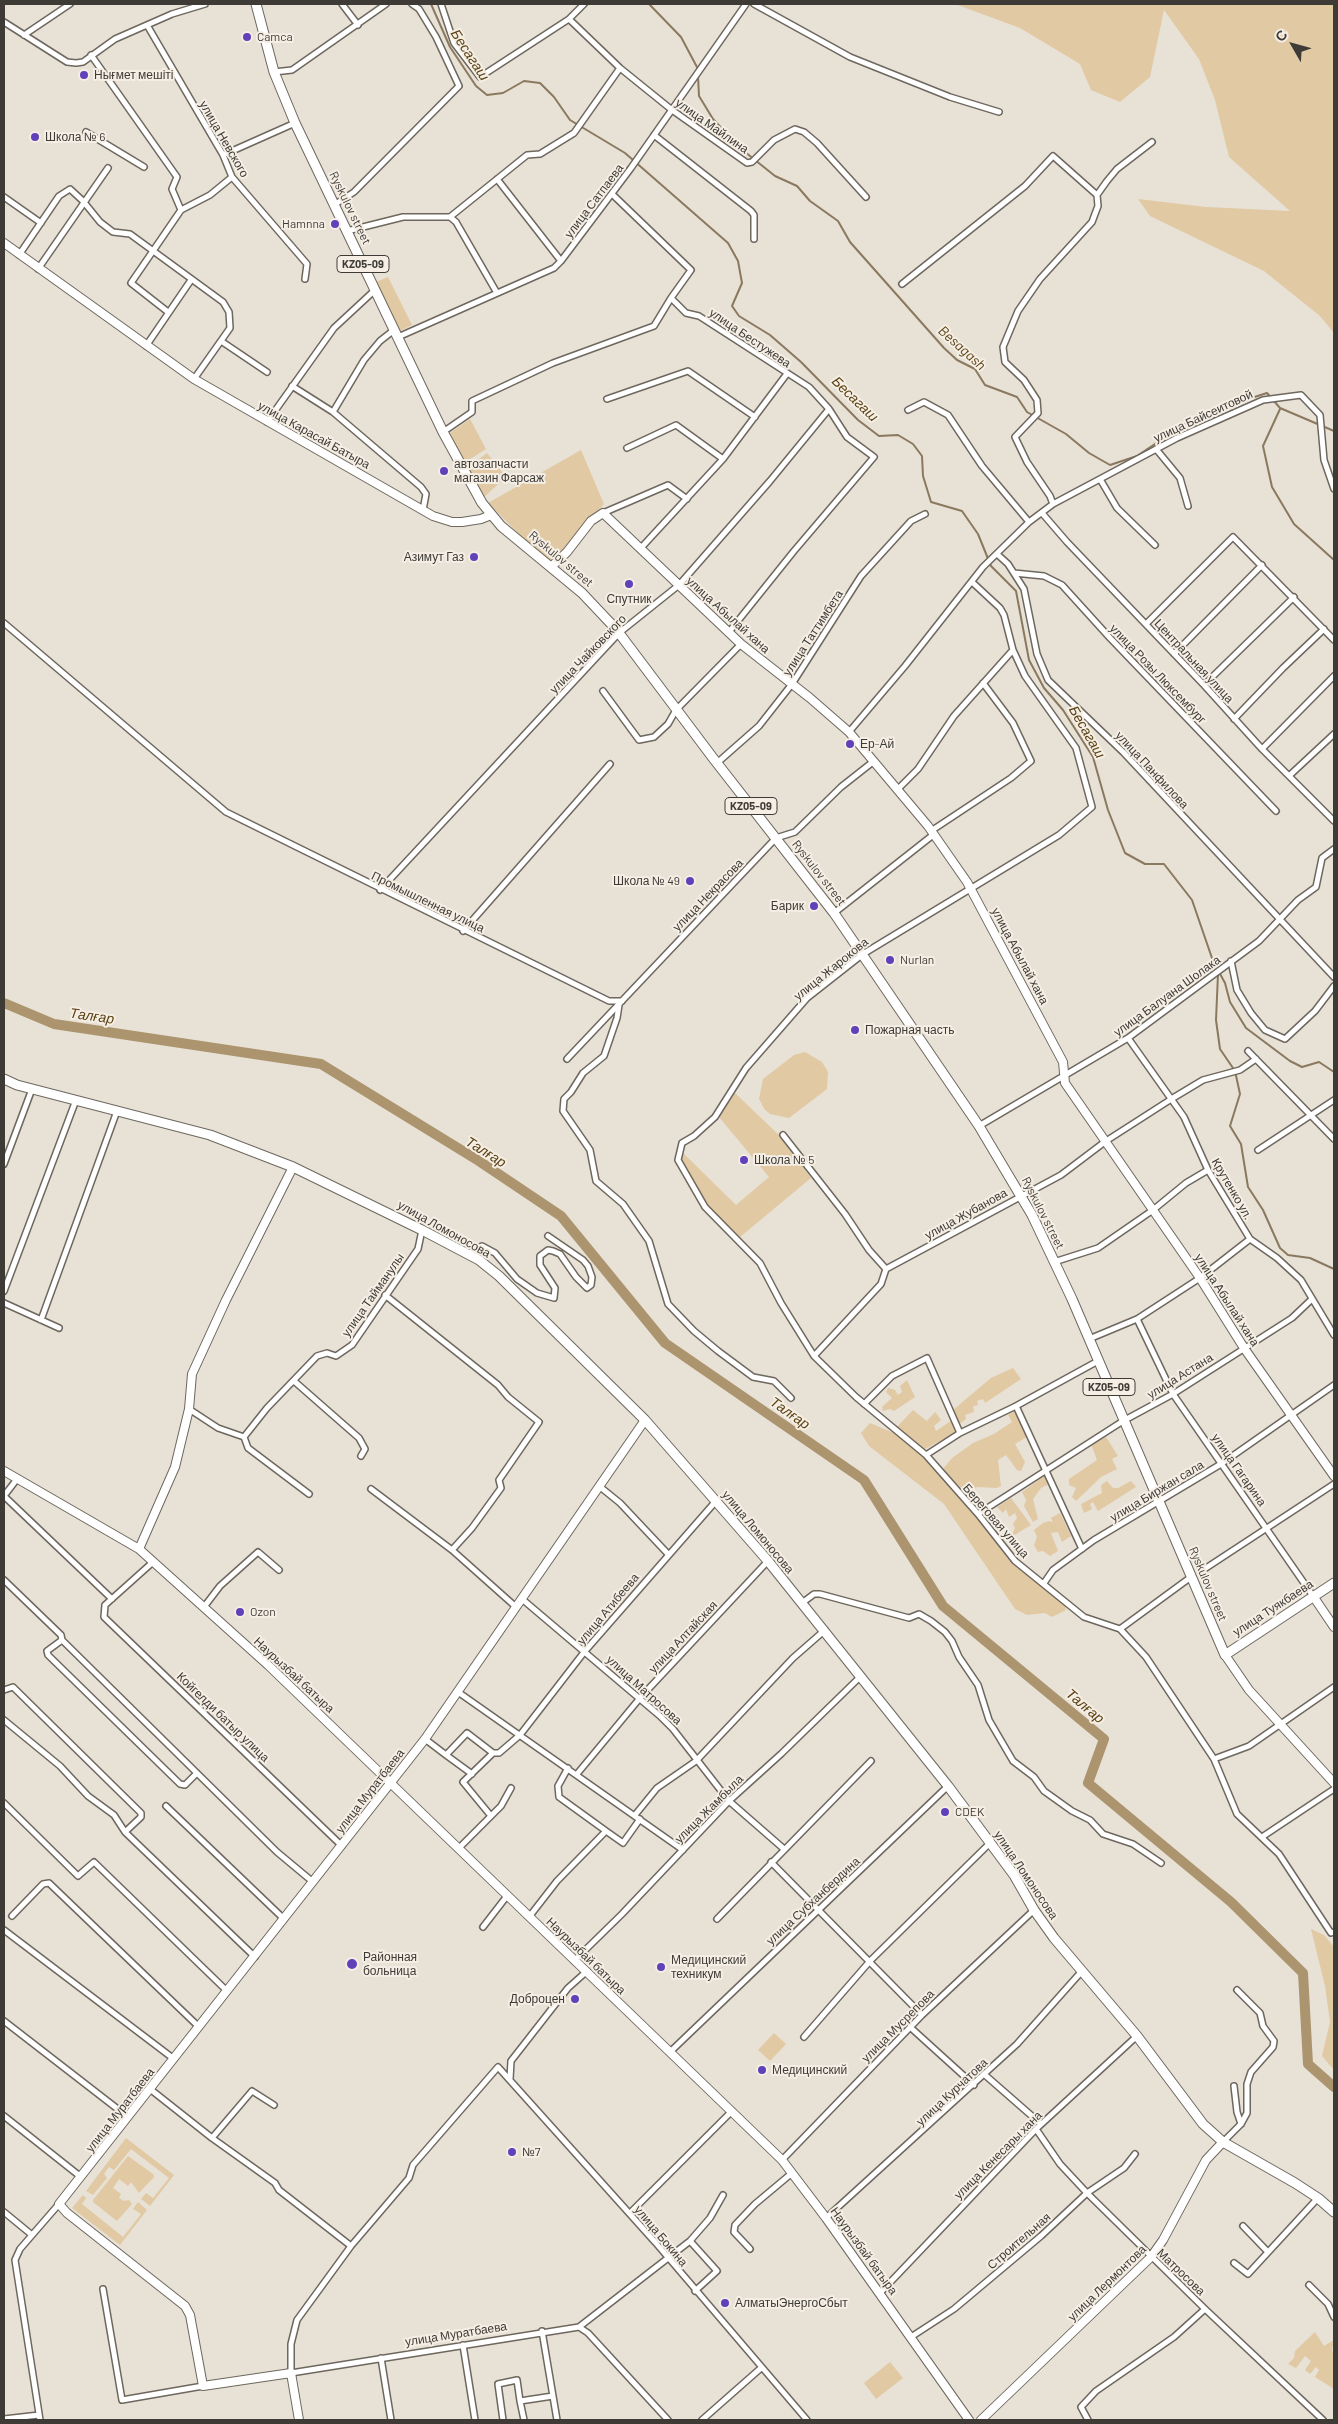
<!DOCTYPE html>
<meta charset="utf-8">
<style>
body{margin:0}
#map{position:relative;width:1338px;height:2424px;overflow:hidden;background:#e8e1d6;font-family:Barlow,sans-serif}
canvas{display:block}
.frame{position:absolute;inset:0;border:5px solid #3e3b37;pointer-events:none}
.north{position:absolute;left:1268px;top:20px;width:50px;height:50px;-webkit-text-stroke:4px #f5eee4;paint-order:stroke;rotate:308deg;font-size:14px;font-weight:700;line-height:20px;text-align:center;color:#3e3b37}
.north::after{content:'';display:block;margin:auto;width:18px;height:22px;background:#3e3b37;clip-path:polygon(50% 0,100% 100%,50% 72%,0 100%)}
</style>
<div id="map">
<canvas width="1338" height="2424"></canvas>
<div class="frame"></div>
<div class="north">С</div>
</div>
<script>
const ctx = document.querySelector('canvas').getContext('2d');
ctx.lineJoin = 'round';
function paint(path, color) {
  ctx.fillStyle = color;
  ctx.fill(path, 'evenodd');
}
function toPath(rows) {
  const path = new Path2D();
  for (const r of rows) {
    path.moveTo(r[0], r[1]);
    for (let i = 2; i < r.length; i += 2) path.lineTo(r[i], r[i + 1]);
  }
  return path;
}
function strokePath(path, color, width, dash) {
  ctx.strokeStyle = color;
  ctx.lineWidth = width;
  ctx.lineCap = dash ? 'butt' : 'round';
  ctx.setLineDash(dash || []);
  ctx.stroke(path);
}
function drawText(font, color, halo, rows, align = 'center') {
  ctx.font = font + ' Barlow,sans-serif';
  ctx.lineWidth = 4;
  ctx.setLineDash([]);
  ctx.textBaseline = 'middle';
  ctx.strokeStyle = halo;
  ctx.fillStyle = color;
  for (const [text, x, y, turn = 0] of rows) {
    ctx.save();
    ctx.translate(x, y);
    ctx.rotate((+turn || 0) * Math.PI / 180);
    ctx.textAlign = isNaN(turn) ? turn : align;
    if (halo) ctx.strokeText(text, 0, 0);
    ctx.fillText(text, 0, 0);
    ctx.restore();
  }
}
const green = toPath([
 [955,4,1334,4,1334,333,1320,316,1264,271,1150,216,1138,199,1206,207,1290,211,1229,157,1215,100,1199,59,1164,10,1150,77,1120,102,1091,90,1080,64,1020,28],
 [388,277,412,325,400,331,376,282],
 [470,419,486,449,464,463,450,433],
 [581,450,604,504,549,564,488,503],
 [487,453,506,477,483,498,467,468],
 [805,1052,822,1062,828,1072,827,1089,789,1118,770,1114,765,1110,759,1099,763,1079,794,1055],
 [735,1093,781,1137,811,1178,740,1237,708,1206,681,1159,683,1153,736,1205,769,1177,719,1117],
 [1013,1368,1021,1379,985,1403,983,1399,977,1401,978,1405,973,1406,974,1412,965,1415,966,1419,958,1425,953,1410,991,1378],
 [907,1380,915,1397,894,1411,890,1409,883,1411,882,1407,892,1398,886,1392,888,1388,895,1390,898,1395,902,1392,900,1386],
 [913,1410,927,1421,935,1412,941,1420,934,1426,936,1431,952,1420,957,1432,921,1451,896,1428],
 [1015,1411,1030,1435,1015,1444,1025,1462,1021,1471,1017,1470,1006,1455,998,1460,1001,1486,997,1488,977,1487,967,1492,947,1477,942,1470,952,1458,973,1443,994,1434,1012,1422,1008,1415],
 [870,1423,896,1434,934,1465,1018,1566,1063,1599,1066,1610,1052,1617,1045,1613,1027,1615,1015,1609,944,1504,869,1446,861,1433],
 [1106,1437,1118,1456,1112,1459,1117,1469,1101,1477,1076,1501,1072,1497,1076,1488,1069,1485,1069,1479,1097,1460,1091,1444],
 [1044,1476,1049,1484,1041,1488,1033,1499,1038,1519,1033,1522,1024,1506,1026,1500,1022,1492],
 [1107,1481,1113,1488,1118,1488,1131,1481,1136,1487,1098,1511,1093,1502,1090,1504,1092,1509,1084,1513,1081,1504,1102,1493,1101,1485],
 [1011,1498,1031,1525,1011,1537,1015,1528,1013,1524,1017,1518,1015,1513,1009,1517,1006,1509,1003,1513,997,1507],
 [1060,1513,1071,1536,1062,1542,1058,1532,1051,1533,1058,1551,1050,1556,1043,1551,1038,1552,1034,1545,1037,1537,1034,1530,1043,1523,1050,1521,1053,1523,1051,1518],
 [1311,1929,1324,1935,1334,1947,1334,2070,1322,2056,1330,2022,1325,1986],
 [774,2033,786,2044,770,2061,758,2050],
 [126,2138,174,2175,150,2206,141,2199,146,2193,153,2198,169,2178,131,2149,114,2170,109,2167,104,2174,107,2178,93,2195,86,2191],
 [128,2156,153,2174,154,2177,139,2193,131,2182,128,2186,119,2179,113,2188,121,2194,119,2198,124,2201,129,2200,132,2204,117,2221,93,2202,93,2200],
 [83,2195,86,2198,82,2204,123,2237,141,2214,133,2209,138,2202,147,2210,120,2245,72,2208],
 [1315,2332,1324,2346,1334,2340,1332,2350,1334,2355,1334,2389,1315,2377,1319,2370,1316,2367,1310,2374,1305,2370,1311,2361,1305,2356,1296,2368,1288,2364,1294,2358,1295,2351],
 [890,2362,903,2378,876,2399,864,2383]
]);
const stream = toPath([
 [431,4,450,47,476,86,487,95,503,93,524,81,540,83,554,97,570,120,625,153,728,243,738,261,742,283,732,306,739,316,770,335,801,362,858,420,879,436,898,435,913,444,922,456,923,476,931,502,962,511,978,534,991,566,1016,591,1029,660,1044,688,1063,710,1093,757,1108,810,1125,853,1145,864,1164,864,1192,900,1213,961,1225,983,1230,1002,1246,1028,1290,1061,1302,1067,1319,1062,1334,1072],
 [649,4,681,37,698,69],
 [698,76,699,96,713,119,740,148,775,176,797,186,810,201,838,221,850,242,944,348,957,360,975,369,985,385,1017,397,1027,412,1066,434,1089,453,1110,465,1137,456,1198,415,1267,393,1280,408,1334,431],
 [1280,409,1263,446,1272,487,1294,524,1334,560],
 [1218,974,1216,1020,1220,1049,1235,1071,1240,1094,1230,1126,1241,1144,1248,1187,1263,1210,1280,1248,1288,1255,1310,1258,1334,1269]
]);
const river = toPath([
 [4,1003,54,1024,321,1064,479,1161,561,1216,665,1343,864,1480,943,1606,1104,1739,1088,1783,1231,1902,1303,1973,1308,2064,1334,2087]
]);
const street = toPath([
 [342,4,358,25],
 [441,4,454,43,480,77,569,19,584,4],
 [754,4,850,57,950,97,999,112],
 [569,19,620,68,672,110,747,163,752,162,774,140,795,129,804,132,817,143,866,197],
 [4,22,67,62,76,63,83,62,115,39,172,14,205,4],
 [147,25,223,155,232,177,307,264,305,279],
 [24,35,70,4],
 [91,55,177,177,172,189,181,210,210,195,232,177],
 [274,72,292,70,386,4],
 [86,132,144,167],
 [654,135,751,211,754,215,754,239],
 [223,155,295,123],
 [497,179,561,261],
 [612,194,691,270,671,298,686,313,699,316,809,387,829,409,847,437,874,457,794,551,729,632],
 [4,197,41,223],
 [334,205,354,192,459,86,436,37,419,9,412,4],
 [450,217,456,222,497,293],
 [347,231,403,217,450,217,527,155,540,154,574,133,620,68],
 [19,255,59,196,70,189,83,201,100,222,113,232,130,234,223,302,229,312,230,328,194,379],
 [38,269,108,168],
 [902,284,1025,186,1053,156,1097,195],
 [168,312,131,283,181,210],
 [398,337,554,268,561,261,631,168,746,4],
 [221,341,267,372],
 [146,346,191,280],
 [292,386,333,412,421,487,426,494,423,510],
 [607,399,688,371,755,417],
 [908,410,924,402,948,415,982,466,1029,522],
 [333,412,364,360,380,341,394,330],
 [267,422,334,328,375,290],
 [443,432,472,412,472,401,553,363,654,326,671,298],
 [627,448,676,425,723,459],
 [1156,449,1180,478,1188,506],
 [1100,479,1117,508,1155,545],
 [1053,504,1050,496,1027,462,1015,437,1038,413,1037,400,1024,380,1005,362,1003,347,1018,311,1040,279,1092,222,1098,206,1097,195,1107,181,1117,169,1152,142],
 [603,513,668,485,687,499],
 [1042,513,1067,542,1204,685,1262,749,1334,821],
 [640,549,723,459,786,375],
 [997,554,1008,564,1024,589,1037,654,1048,680,1123,752,1334,977],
 [1014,573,1044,576,1062,585,1110,638,1276,811],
 [972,582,1000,608,1004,615,1013,650,1025,676,1076,748,1092,807,1059,835,863,954,807,998,746,1068,715,1117,694,1136,682,1143,678,1160,705,1207,760,1263,781,1303,814,1356,856,1397,926,1455,978,1514,1015,1561,1084,1617,1120,1629,1146,1657,1214,1759,1237,1814,1279,1854,1331,1933,1334,1932],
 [4,623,226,812,609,1001,622,1001],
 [1146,624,1233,537,1334,640],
 [1174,654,1262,565],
 [1204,685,1294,597],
 [603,691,639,740,654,737,668,724,676,710,741,644],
 [1234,719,1283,668,1324,629],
 [849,732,905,666,983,567,1029,522,1053,504,1177,438,1263,400,1301,395,1320,415,1324,460,1334,489],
 [1262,749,1334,676],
 [717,763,759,726,792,684,861,576,911,521,925,514],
 [1290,775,1334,734],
 [898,789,918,769,954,716,1013,650],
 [931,831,1011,778,1031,761,1013,723,983,683],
 [380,890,619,633,679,585,770,481,829,409],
 [834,913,933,835],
 [463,931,610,764],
 [1231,961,1237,990,1251,1013,1265,1030,1285,1039,1315,1011,1334,986],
 [619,1005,617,1018,604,1056,583,1073,571,1092,564,1099,563,1111,590,1150,596,1181,623,1204,649,1241,668,1304,694,1331,718,1351,753,1377,774,1381,791,1398],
 [1128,1038,1184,1117,1208,1170,1250,1239,1277,1258,1301,1280,1334,1335],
 [1248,1051,1334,1139],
 [567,1059,776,838,795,832,841,787,874,761],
 [979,1126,1128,1038,1259,941,1298,900,1316,887,1322,858,1334,849],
 [783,1135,845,1214,869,1250,886,1269],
 [1258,1150,1334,1100],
 [4,1164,32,1089],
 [468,1254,482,1246,495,1253,517,1279,537,1293,554,1298,555,1288,540,1265,540,1256,548,1250,553,1251,560,1254,576,1277,587,1288,591,1285,592,1277,588,1266,583,1260,548,1236],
 [1054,1262,1098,1248,1153,1210,1186,1183,1208,1170],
 [4,1291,76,1100],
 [385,1295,498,1385,508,1397,539,1422,499,1480,501,1488,472,1528,452,1550],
 [4,1303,59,1328],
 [1137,1319,1173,1394,1313,1596],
 [41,1320,117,1111],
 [1089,1339,1137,1319,1200,1278,1250,1239],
 [814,1356,881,1284,886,1269,1061,1175,1106,1141,1173,1098,1203,1080,1240,1070,1256,1059],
 [294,1381,359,1438,365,1449,361,1456],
 [864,1404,892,1376,927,1358,960,1433],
 [1016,1406,1082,1549],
 [189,1409,218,1428,244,1437,267,1408,317,1356,327,1353,336,1356,352,1345,418,1249,422,1230],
 [244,1437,248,1448,309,1494],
 [926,1455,960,1433,1016,1406,1098,1361],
 [17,1479,4,1496,112,1599],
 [599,1486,620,1503,668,1554],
 [371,1489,452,1550,516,1607],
 [978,1514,1123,1421,1173,1394,1292,1318,1312,1299],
 [153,1562,105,1605,104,1617,342,1846],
 [1206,1568,1334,1484],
 [4,1580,61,1635,62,1640,277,1852,313,1882],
 [1044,1583,1053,1570,1094,1540,1221,1464,1334,1385],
 [522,1599,660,1716,673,1729,729,1801,784,1849],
 [802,1603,814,1594,820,1594,909,1618,919,1614,931,1621,945,1632,952,1641,959,1657,978,1685,989,1720,1013,1761,1034,1777,1044,1791,1072,1811,1090,1820,1103,1834,1133,1844,1161,1863],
 [204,1607,220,1586,258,1552,279,1570],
 [1120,1629,1191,1577],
 [62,1640,47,1651,48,1655,180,1784,185,1785,197,1773],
 [4,1690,13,1687,141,1813,141,1817,125,1832],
 [458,1692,683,1850],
 [4,1720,60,1766,88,1796,114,1815,125,1832,255,1957],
 [425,1739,446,1755,467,1733,493,1753],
 [446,1755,472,1774],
 [1214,1759,1249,1746,1334,1687],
 [568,1768,558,1786,559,1797,606,1831],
 [577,1774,640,1698,768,1561],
 [4,1803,78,1876,94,1862,227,1991],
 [166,1806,284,1919],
 [635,1815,657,1788,696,1761,793,1658,825,1630],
 [491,1816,463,1782,493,1753,499,1753,520,1735,585,1651,716,1501],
 [1262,1837,1334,1789],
 [458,1849,501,1806,511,1788],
 [771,1862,922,2015],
 [12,1916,43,1884,49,1883,199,2027],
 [529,1917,557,1881,606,1831,623,1843,640,1819],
 [717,1919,871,1761],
 [483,1927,507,1896],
 [4,1930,174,2059],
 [574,1961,622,1914,729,1801,781,1754,861,1676],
 [4,2021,128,2117],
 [910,2027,974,2085],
 [804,2037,870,1961,990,1843],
 [670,2052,948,1786],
 [985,2075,1041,2124],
 [510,2079,511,2061,568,1988,586,1972],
 [1234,2086,1237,2112,1241,2124],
 [150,2089,212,2138,252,2091,274,2105],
 [4,2116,81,2177],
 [1036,2129,1060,2164,1087,2193,1205,2309,1323,2420],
 [212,2138,275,2183,279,2190,351,2246,409,2178,413,2165,498,2067,655,2242,807,2420],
 [1223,2142,1241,2124,1247,2113,1247,2084,1251,2072,1273,2047,1274,2041,1263,2026,1260,2013,1237,1990],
 [782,2160,922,2015,1034,1910],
 [4,2212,32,2235],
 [630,2213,732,2111],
 [826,2218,1017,2044,1082,1971],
 [1243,2226,1267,2251],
 [690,2241,717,2271,695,2291],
 [351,2246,297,2320,291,2344,291,2373,579,2327,588,2333,668,2420],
 [750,2249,734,2232,735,2225,755,2204,792,2173],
 [1234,2263,1248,2274,1318,2198],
 [1309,2285,1328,2304,1334,2317],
 [103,2289,122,2400,203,2386],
 [880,2293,1036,2129,1137,2036],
 [579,2327,690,2241,710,2218,723,2195],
 [542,2331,557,2420],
 [911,2337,954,2309,1041,2236,1087,2193,1124,2168,1135,2154],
 [463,2345,475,2420],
 [381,2358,391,2420],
 [520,2401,524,2420],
 [4,2419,39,2415],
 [40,2420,15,2260,20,2249,59,2204],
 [503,2420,498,2384,517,2380,520,2401,553,2396],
 [702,2420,761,2368],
 [1088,2420,1081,2407,1096,2391,1174,2337,1205,2309]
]);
const secondary = toPath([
 [4,243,194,379,433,516,452,522,462,522,481,519,491,515],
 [551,567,567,552,591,521,603,513,741,644,810,698,849,732,928,826,967,882,1063,1062,1065,1083,1200,1278,1244,1348,1334,1476],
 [4,1471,139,1549,268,1665,782,2160,826,2218,969,2420],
 [139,1549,175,1467,189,1409,192,1374,226,1300,293,1167],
 [1313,1596,1334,1627],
 [1225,1655,1249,1690,1334,1783],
 [299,2420,291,2373,203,2386,190,2315,185,2306,67,2213,59,2204,425,1739,645,1420],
 [981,2420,1151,2257,1163,2240,1206,2160,1223,2142]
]);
const primary = toPath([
 [256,4,274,72,295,123,443,432,482,503,501,526,582,593,616,629,713,758,834,913,979,1126,1032,1215,1072,1299,1225,1655,1334,1583],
 [4,1079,17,1085,210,1135,293,1167,422,1230,479,1260,499,1276,645,1420,768,1561,948,1786,1014,1875,1034,1910,1054,1938,1137,2036,1203,2124,1223,2142,1295,2183,1318,2198,1334,2212]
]);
const markers = [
 [247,37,5,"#6141b9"],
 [84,75,5,"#6141b9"],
 [35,137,5,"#6141b9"],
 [335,224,5,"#6141b9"],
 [444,471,5,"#6141b9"],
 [474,557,5,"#6141b9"],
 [629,584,5,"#6141b9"],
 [850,744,5,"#6141b9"],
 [690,881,5,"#6141b9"],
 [814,906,5,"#6141b9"],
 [890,960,5,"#6141b9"],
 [855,1030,5,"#6141b9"],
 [744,1160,5,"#6141b9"],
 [240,1612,5,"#6141b9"],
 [945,1812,5,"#6141b9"],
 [352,1964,6,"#6141b9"],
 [661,1967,5,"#6141b9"],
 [575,1999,5,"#6141b9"],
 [762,2070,5,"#6141b9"],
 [512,2152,5,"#6141b9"],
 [725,2303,5,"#6141b9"]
];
const shields = [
 [363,264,52],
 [751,806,52],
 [1109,1387,52]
];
const shieldNames = [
 ["KZ05-09",363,264],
 ["KZ05-09",751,806],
 ["KZ05-09",1109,1387]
];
const poiNames = [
 ["Camca",257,37],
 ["Нығмет мешіті",94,75],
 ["Школа № 6",45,137],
 ["Hamnna",325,224,"right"],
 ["автозапчасти",454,464],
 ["магазин Фарсаж",454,478],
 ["Азимут Газ",464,557,"right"],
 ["Спутник",629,599,"center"],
 ["Ер-Ай",860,744],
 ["Школа № 49",680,881,"right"],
 ["Барик",804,906,"right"],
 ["Nurlan",900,960],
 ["Пожарная часть",865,1030],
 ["Школа № 5",754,1160],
 ["Ozon",250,1612],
 ["CDEK",955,1812],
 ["Районная",363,1957],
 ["больница",363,1971],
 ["Медицинский",671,1960],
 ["техникум",671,1974],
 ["Доброцен",565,1999,"right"],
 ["Медицинский",772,2070],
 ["№7",522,2152],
 ["АлматыЭнергоСбыт",735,2303]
];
const streetNames = [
 ["улица Майлина",712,126,35],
 ["улица Невского",224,139,60],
 ["улица Сатпаева",594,201,-53],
 ["Ryskulov street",350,208,64],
 ["улица Бестужева",750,338,34],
 ["улица Байсеитовой",1203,416,-25],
 ["улица Карасай Батыра",314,435,29],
 ["Ryskulov street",561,559,40],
 ["улица Абылай хана",728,615,42],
 ["улица Таттимбета",813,633,-57],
 ["улица Чайковского",588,654,-46],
 ["Центральная улица",1194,661,47],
 ["улица Розы Люксембург",1158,674,46],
 ["улица Панфилова",1152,770,47],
 ["Ryskulov street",819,873,52],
 ["улица Некрасова",708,895,-46],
 ["Промышленная улица",428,902,26],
 ["улица Абылай хана",1020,956,62],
 ["улица Жарокова",831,969,-39],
 ["улица Балуана Шолака",1167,996,-36],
 ["Крутенко ул.",1232,1189,60],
 ["Ryskulov street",1043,1213,63],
 ["улица Жубанова",966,1214,-29],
 ["улица Ломоносова",444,1229,29],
 ["улица Тайманулы",373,1295,-55],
 ["улица Абылай хана",1227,1300,57],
 ["улица Астана",1180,1376,-32],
 ["улица Гагарина",1239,1470,55],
 ["улица Биржан сала",1157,1491,-31],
 ["Береговая улица",996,1521,49],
 ["улица Ломоносова",758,1532,50],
 ["Ryskulov street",1208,1584,67],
 ["улица Туякбаева",1273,1608,-33],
 ["улица Атибеева",608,1609,-50],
 ["улица Алтайская",683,1637,-47],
 ["Наурызбай батыра",294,1675,43],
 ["улица Матросова",644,1690,42],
 ["Койгелди батыр улица",223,1717,44],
 ["улица Муратбаева",370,1791,-52],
 ["улица Жамбыла",709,1809,-45],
 ["улица Ломоносова",1026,1875,56],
 ["улица Субханбердина",813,1901,-43],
 ["Наурызбай батыра",586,1956,44],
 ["улица Мусрепова",898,2026,-45],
 ["улица Курчатова",952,2092,-43],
 ["улица Муратбаева",120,2110,-52],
 ["улица Кенесары хана",998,2155,-45],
 ["улица Бокина",661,2236,50],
 ["Строительная",1019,2241,-41],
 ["Наурызбай батыра",864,2251,54],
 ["Матросова",1181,2272,44],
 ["улица Лермонтова",1107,2283,-44],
 ["улица Муратбаева",456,2334,-9]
];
const waterNames = [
 ["Бесагаш",470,55,57],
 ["Besagash",962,348,42],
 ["Бесагаш",855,399,44],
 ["Бесагаш",1087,732,60],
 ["Талғар",92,1016,8],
 ["Талғар",486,1152,32],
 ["Талғар",790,1413,35],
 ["Талғар",1085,1706,40]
];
paint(green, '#e1c9a3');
strokePath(stream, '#8a795e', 2);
strokePath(river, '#ab946e', 10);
strokePath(street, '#6d675e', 8);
strokePath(secondary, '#6d675e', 10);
strokePath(primary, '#6d675e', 11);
strokePath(street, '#fff', 5);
strokePath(secondary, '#fff', 8);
strokePath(primary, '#fff', 9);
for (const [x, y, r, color] of markers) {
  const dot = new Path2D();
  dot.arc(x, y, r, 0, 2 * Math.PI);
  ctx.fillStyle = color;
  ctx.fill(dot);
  strokePath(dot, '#f5eee4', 2);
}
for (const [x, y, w] of shields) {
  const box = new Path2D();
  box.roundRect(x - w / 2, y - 8.5, w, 17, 4);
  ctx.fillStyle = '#f5eee4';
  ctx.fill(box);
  strokePath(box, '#3e3b37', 1);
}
drawText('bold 11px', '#3e3b37', null, shieldNames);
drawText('12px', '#3e3b37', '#f5eee4', poiNames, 'left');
drawText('12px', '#3e3b37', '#f5eee4', streetNames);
drawText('italic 14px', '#5a4112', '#f5eee4', waterNames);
</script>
